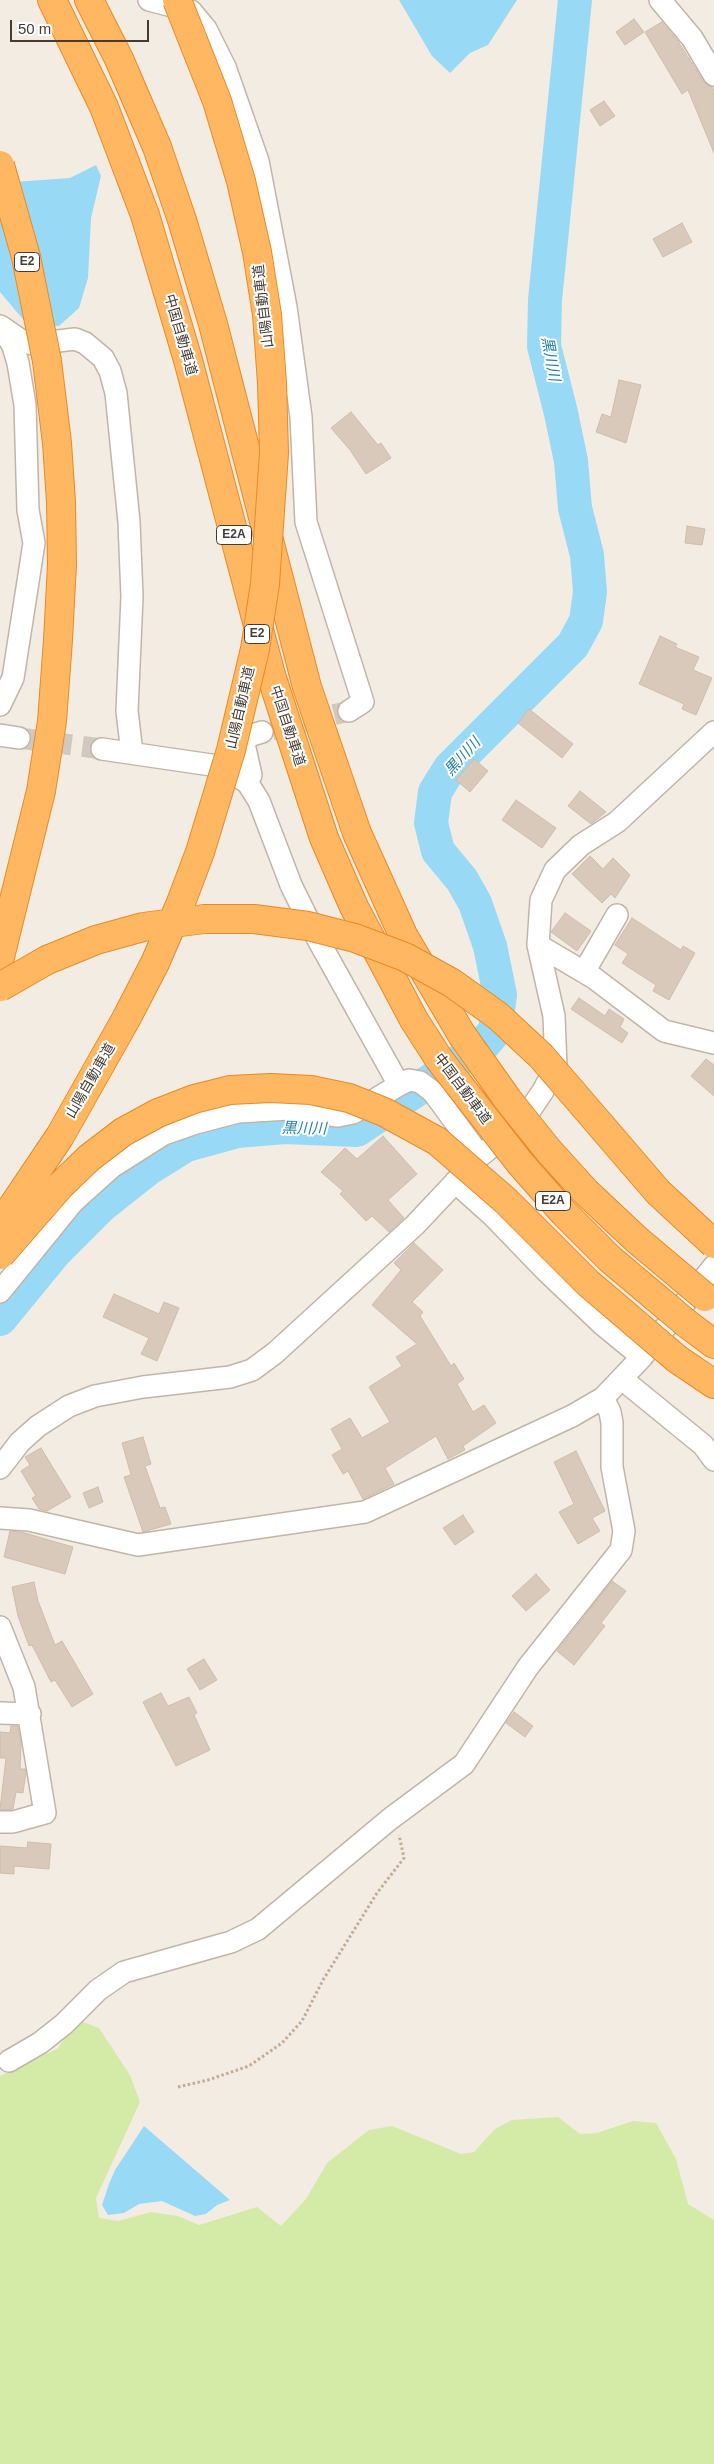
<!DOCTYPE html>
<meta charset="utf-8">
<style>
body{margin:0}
#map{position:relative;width:714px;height:2464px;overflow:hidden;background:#f3ece2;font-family:Arial,sans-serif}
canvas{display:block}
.scale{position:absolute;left:10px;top:20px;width:139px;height:22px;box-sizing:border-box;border:2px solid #453b32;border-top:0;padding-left:6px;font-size:15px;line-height:18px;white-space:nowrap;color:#453b32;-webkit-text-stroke:4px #fff;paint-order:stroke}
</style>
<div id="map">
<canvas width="714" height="2464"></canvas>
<div class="scale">50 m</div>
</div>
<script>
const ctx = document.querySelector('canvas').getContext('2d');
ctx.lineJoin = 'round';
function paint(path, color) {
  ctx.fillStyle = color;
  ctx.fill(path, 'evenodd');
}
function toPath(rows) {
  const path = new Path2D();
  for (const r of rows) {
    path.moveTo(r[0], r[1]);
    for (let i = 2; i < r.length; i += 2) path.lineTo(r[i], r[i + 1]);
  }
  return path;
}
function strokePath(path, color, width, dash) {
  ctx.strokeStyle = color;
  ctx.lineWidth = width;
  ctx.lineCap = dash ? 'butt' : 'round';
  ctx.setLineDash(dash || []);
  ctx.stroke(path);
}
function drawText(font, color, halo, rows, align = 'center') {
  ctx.font = font + ' Arial,"Noto Sans JP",sans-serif';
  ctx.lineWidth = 4;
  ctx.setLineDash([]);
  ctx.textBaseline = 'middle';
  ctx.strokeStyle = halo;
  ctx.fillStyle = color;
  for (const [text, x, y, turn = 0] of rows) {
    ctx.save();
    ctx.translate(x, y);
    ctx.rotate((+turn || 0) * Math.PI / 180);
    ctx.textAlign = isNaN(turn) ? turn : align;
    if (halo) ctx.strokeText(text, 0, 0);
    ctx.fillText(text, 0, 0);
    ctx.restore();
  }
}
const green = toPath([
 [78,2020,99,2028,130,2075,140,2102,96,2198,99,2218,118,2221,151,2212,178,2216,199,2225,257,2207,281,2226,306,2199,327,2163,369,2130,392,2126,461,2154,474,2152,495,2129,512,2120,558,2117,580,2134,597,2133,633,2121,656,2123,676,2159,688,2204,714,2220,714,2464,0,2464,0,2076,57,2049]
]);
const water = toPath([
 [399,0,517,0,488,45,470,53,450,73,432,56],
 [96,165,101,176,91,218,88,278,79,308,59,326,27,324,0,292,0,183,70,178],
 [144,2126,230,2200,217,2205,206,2214,195,2216,162,2201,139,2204,124,2213,108,2215,102,2205,109,2184,115,2170]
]);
const river = toPath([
 [0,1319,55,1252,101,1206,149,1168,186,1145,237,1131,285,1127,357,1130,482,1046,495,1031,500,995,490,946,475,903,462,880,438,851,431,823,435,792,450,768,573,645,586,621,590,592,587,555,575,508,571,461,561,413,544,346,545,300,575,0]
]);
const building = toPath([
 [634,19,644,32,625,45,616,32,634,19],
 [662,22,678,41,703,81,712,87,714,91,714,153,688,90,682,94,645,32,662,22],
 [604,101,615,116,600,126,590,110,604,101],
 [682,223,692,242,663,257,653,239,682,223],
 [619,380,641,385,626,443,596,432,602,414,611,417,619,380],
 [351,412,378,445,381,443,391,458,366,474,350,450,331,428,351,412],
 [687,526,705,529,702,545,685,543,687,526],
 [660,636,677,644,675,647,699,657,693,670,712,678,696,715,682,709,684,704,639,684,660,636],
 [529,709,573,744,562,758,518,723,529,709],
 [474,759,488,771,470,792,456,780,474,759],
 [580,791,606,812,591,824,568,806,580,791],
 [516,800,556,828,542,848,502,820,516,800],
 [590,856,603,869,613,858,630,875,615,898,611,894,602,903,572,874,590,856],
 [565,913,591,931,577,951,551,932,565,913],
 [632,918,681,950,683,946,695,953,669,1000,653,991,656,985,622,963,628,954,615,945,632,918],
 [579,998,605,1016,609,1009,624,1019,620,1027,628,1033,622,1043,571,1009,579,998],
 [706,1059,714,1065,714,1096,691,1076,706,1059],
 [383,1136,417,1174,388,1200,404,1218,389,1232,372,1216,366,1221,340,1194,343,1191,321,1172,345,1148,357,1159,383,1136],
 [414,1243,443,1270,412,1302,423,1312,420,1316,451,1366,454,1363,464,1379,457,1384,473,1412,484,1405,496,1423,463,1446,465,1450,448,1459,436,1436,385,1468,394,1484,363,1499,348,1471,343,1474,332,1455,342,1449,331,1429,350,1418,362,1438,390,1422,369,1387,402,1366,396,1357,417,1344,372,1305,401,1270,394,1263,414,1243],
 [114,1294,159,1314,164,1302,179,1308,157,1361,141,1354,149,1338,103,1317,114,1294],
 [143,1437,151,1464,145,1466,160,1508,165,1507,171,1524,143,1532,124,1477,131,1475,122,1443,143,1437],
 [41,1448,71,1497,47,1511,39,1509,32,1498,36,1496,21,1471,30,1465,25,1457,41,1448],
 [576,1451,605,1511,592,1518,600,1531,578,1544,559,1512,574,1504,554,1462,576,1451],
 [98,1487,103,1502,89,1508,83,1493,98,1487],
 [463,1515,474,1532,455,1545,443,1528,463,1515],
 [10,1531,21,1532,73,1547,65,1574,4,1557,10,1531],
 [536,1574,550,1590,526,1611,512,1596,536,1574],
 [612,1581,626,1591,601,1623,605,1626,574,1665,557,1651,612,1581],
 [34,1582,38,1601,55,1645,62,1641,93,1694,72,1707,55,1680,51,1682,32,1645,29,1646,18,1616,12,1587,34,1582],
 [204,1659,217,1680,200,1690,187,1669,204,1659],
 [161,1693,168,1706,189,1697,197,1713,194,1715,210,1750,176,1766,143,1702,161,1693],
 [514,1712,533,1726,525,1737,506,1723,514,1712],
 [11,1726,18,1726,21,1744,20,1769,25,1769,26,1772,23,1793,16,1792,13,1809,5,1810,0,1809,6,1758,0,1758,0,1732,10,1733,11,1726],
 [28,1842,51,1844,49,1869,14,1866,14,1874,0,1873,0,1846,27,1848,28,1842]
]);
const minorTunnel = toPath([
 [272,730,349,711],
 [19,738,102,749]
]);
const path = toPath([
 [178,2087,208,2080,249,2066,282,2043,302,2021,323,1980,377,1893,404,1858,399,1835]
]);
const minor = toPath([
 [149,0,191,11,206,29,225,67,258,161,286,307,301,417,306,522,363,702,349,711],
 [660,0,692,38,714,75],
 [0,326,22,341,33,344,75,339,85,343,103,358,110,371,116,393,129,522,132,597,127,711,132,753],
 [0,705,13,678,34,543,28,510,25,405,18,363,13,346,2,328],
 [0,735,19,738],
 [102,749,218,766,247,782,259,801,291,885,317,938,399,1085,409,1080,420,1082,433,1092,480,1156],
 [247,782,251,775,244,744,249,736,262,732],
 [538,945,594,978,664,1031,714,1043],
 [584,972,617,915],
 [455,1182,493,1216,546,1271,603,1325,642,1357],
 [0,1292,73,1202,112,1167,164,1134,196,1123,238,1112,289,1109,338,1116,353,1113,399,1085],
 [622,1379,703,1445,714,1460],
 [0,1468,20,1442,38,1426,69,1406,95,1396,143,1387,230,1377,252,1370,275,1353,415,1225,480,1156,522,1122,543,1091,556,1067,554,1016,538,945,541,900,555,870,581,845,617,822,714,732],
 [0,1518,29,1520,138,1545,365,1512,572,1416,603,1398,642,1357,714,1266],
 [0,1627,24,1687,45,1813,13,1822,0,1822],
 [0,1713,30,1714],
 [9,2061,40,2043,64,2024,98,1990,124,1972,231,1942,258,1929,390,1819,464,1764,528,1667,621,1550,624,1531,612,1467,612,1423,610,1412,603,1398]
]);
const highway = toPath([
 [52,0,104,107,145,215,188,360,271,675,324,838,354,907,414,1020,439,1059],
 [89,0,119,59,157,147,182,220,213,324,307,687,357,833,403,935,462,1035],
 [0,957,41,791,52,721,58,640,62,564,61,502,57,443,47,361],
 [686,1323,714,1344],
 [677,1359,714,1384]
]);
const highwayBridge = toPath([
 [0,165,26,257,47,361],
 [0,987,47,960,96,940,143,927,204,919,254,919,308,926,355,938,405,957,452,983,498,1016,541,1056,658,1192,714,1244],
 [462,1035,508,1100,548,1150,586,1192,636,1239,705,1297],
 [439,1059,520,1163,564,1213,610,1259,686,1323],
 [0,1225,60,1136,126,1019,155,963,180,905,200,852,231,750,255,649,265,584,274,453,272,383,267,315,257,252,241,181,217,101,177,0],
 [0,1255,60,1186,89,1158,123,1132,158,1113,194,1099,230,1090,271,1088,311,1090,349,1098,384,1112,437,1141,506,1201,588,1283,677,1359]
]);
const shields = [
 [27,262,25],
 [234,535,35],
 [257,634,25],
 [553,1201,35]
];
const shieldNames = [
 ["E2",27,262],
 ["E2A",234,535],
 ["E2",257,634],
 ["E2A",553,1201]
];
const streetNames = [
 ["山陽自動車道",264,306,-97],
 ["中国自動車道",180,335,74],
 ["山陽自動車道",241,708,-77],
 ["中国自動車道",287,726,72],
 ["山陽自動車道",91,1081,-60],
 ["中国自動車道",462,1089,53]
];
const waterNames = [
 ["黒川川",550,359,80],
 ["黒川川",463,757,-48],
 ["黒川川",304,1129,1]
];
paint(green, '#d4eba7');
paint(water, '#98daf6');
strokePath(river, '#98daf6', 34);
paint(building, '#d8c9ba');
strokePath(building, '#d0bda9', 1);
strokePath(minorTunnel, '#d0c9bf', 21, [21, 11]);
strokePath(minor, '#c2b5a7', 24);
strokePath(highway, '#e98a26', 30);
strokePath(path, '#c2ac94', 3, [2.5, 2.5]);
strokePath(minor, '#fff', 21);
strokePath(highway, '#ffb861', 28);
strokePath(highwayBridge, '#e98a26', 30, []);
strokePath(highwayBridge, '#ffb861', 28);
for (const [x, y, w] of shields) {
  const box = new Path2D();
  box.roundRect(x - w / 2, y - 9.5, w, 19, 4);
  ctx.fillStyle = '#fff';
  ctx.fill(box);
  strokePath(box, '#453b32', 1);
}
drawText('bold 12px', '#453b32', null, shieldNames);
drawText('14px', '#453b32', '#fff', streetNames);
drawText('italic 15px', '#227fa7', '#fff', waterNames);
</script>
